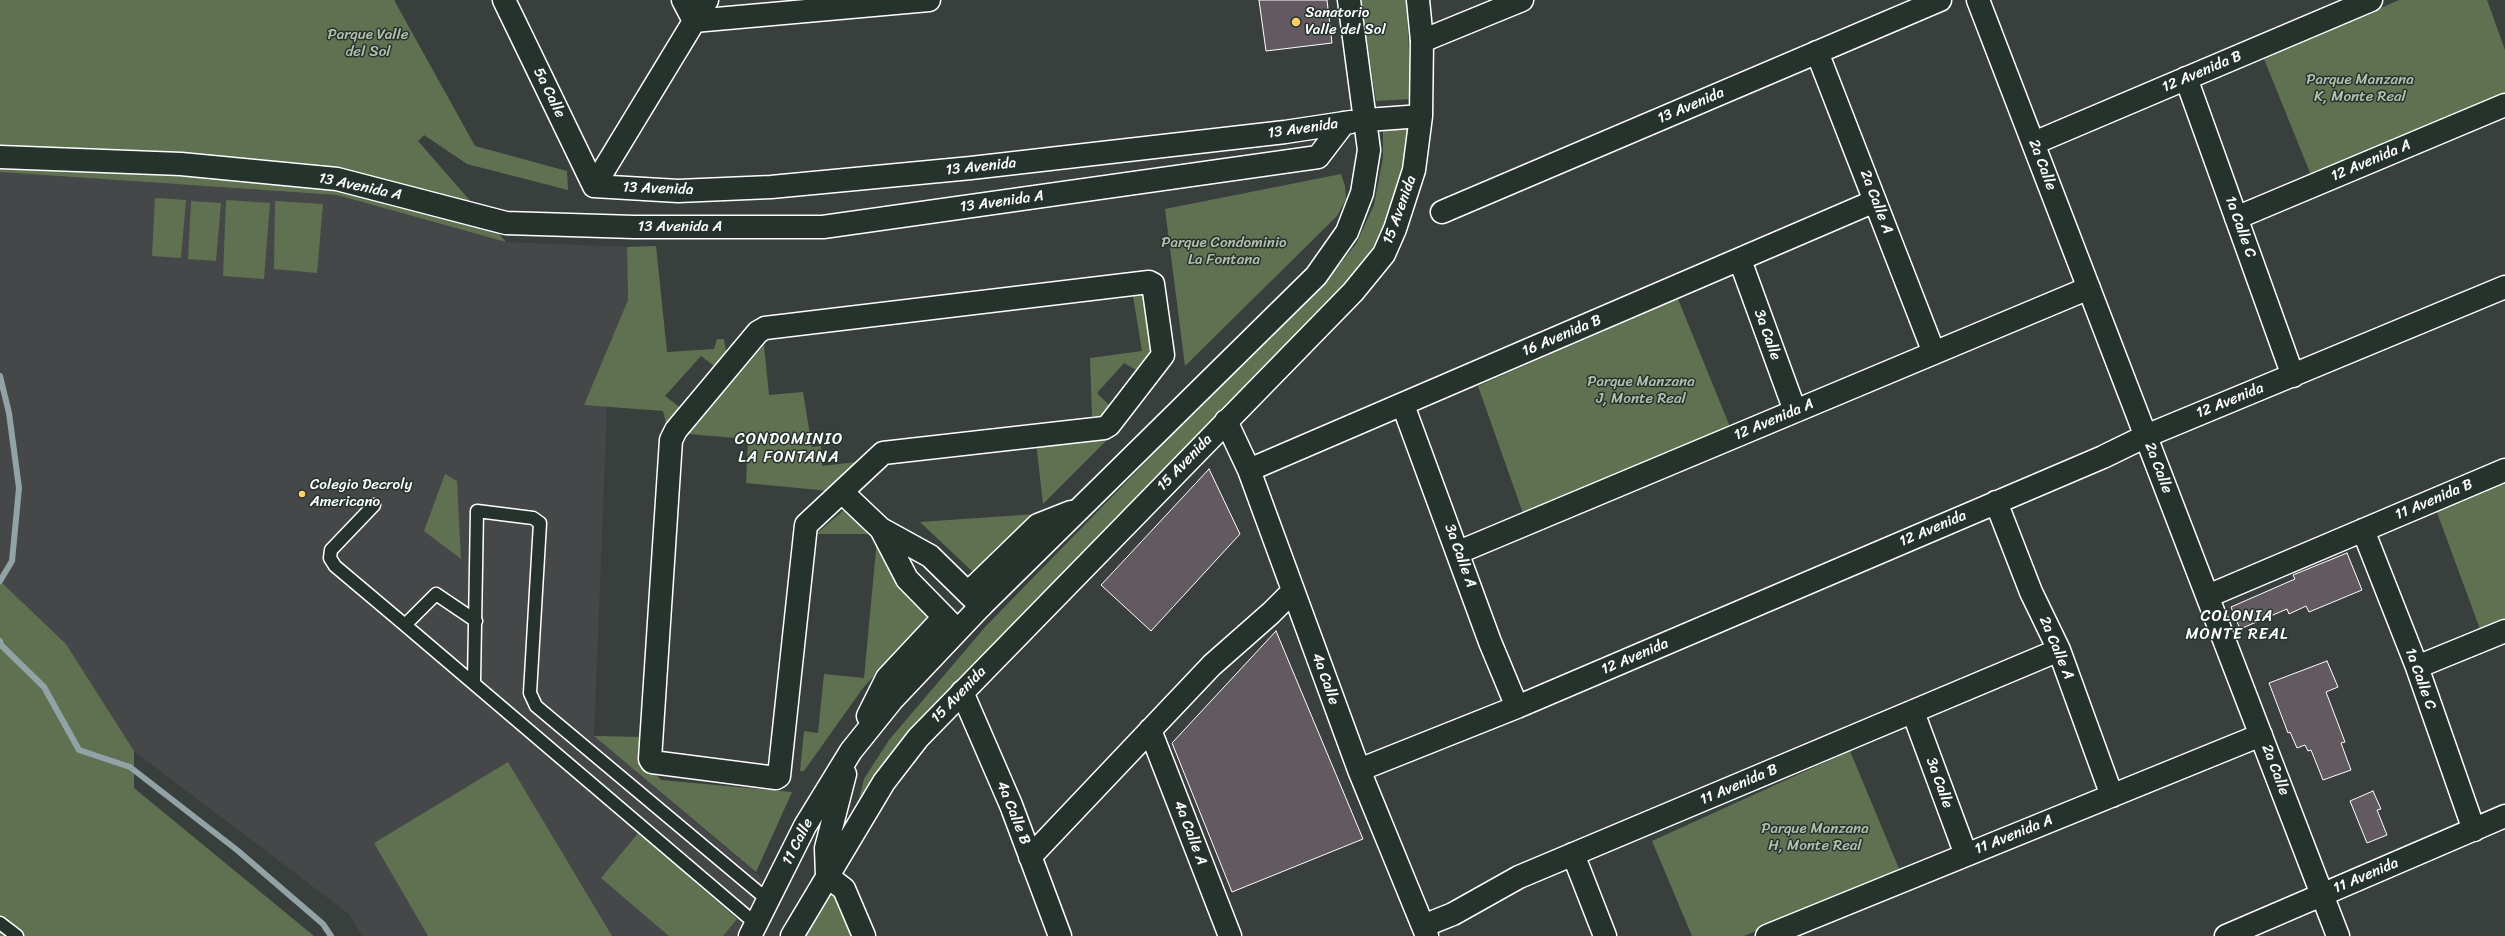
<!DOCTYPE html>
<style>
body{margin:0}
canvas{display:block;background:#383f3d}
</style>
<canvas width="2505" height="936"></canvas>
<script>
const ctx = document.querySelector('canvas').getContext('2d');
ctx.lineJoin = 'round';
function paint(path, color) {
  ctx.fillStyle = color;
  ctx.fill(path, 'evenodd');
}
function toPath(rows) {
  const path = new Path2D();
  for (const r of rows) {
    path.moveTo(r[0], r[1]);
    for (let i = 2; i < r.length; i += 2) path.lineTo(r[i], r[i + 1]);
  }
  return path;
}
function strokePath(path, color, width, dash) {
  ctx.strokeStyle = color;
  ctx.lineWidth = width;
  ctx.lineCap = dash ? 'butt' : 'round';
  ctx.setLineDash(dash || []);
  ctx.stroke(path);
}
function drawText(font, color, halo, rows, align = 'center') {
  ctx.font = font + ' Sriracha,sans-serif';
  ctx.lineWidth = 3;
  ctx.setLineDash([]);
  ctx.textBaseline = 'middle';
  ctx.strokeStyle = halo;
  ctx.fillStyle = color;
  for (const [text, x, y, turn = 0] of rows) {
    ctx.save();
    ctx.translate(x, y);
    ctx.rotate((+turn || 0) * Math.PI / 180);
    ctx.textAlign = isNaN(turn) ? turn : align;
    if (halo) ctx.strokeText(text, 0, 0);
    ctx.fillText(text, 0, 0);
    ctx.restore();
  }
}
const built = toPath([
 [0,172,337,195,506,242,627,247,628,300,584,405,607,407,594,736,765,881,737,936,362,936,349,914,134,751,66,644,0,581]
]);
const green = toPath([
 [0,0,394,0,475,146,567,171,568,190,467,164,424,135,418,141,506,242,337,195,0,172],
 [1361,0,1406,0,1412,99,1376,101],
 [2399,0,2487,0,2505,50,2505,96,2313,180,2264,59],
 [1407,127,1407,162,1397,192,1377,242,1349,279,1264,368,853,824,864,779,889,740,986,626,1211,395,1321,288,1356,244,1374,205,1383,158,1383,130],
 [1341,174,1345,186,1346,199,1337,216,1185,366,1165,209],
 [155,198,186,200,181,258,152,256],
 [226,200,270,203,264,279,223,276],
 [191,201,221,203,216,261,188,259],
 [275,201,323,204,317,273,274,269],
 [656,246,667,352,714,349,717,339,724,339,727,358,718,369,701,356,665,396,682,409,667,427,663,411,584,405,628,300,627,247],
 [1133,296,1145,296,1153,356,1138,371,1124,363,1097,393,1109,405,1103,416,1092,416,1090,358,1142,351],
 [1678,299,1730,427,1524,516,1478,386],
 [764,345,769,395,803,392,812,447,821,446,822,466,856,462,829,491,746,483,748,439,688,434],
 [1112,435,1043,504,1036,442],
 [445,474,457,481,461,559,424,531],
 [2505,475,2505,618,2480,629,2435,507],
 [852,507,879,534,816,534,844,510],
 [1036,514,975,574,920,522],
 [877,539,938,605,863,688,804,771,800,771,804,731,818,733,824,674,864,678],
 [0,581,66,644,134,751,134,788,314,936,0,936],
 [594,736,644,737,645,764,661,780,792,792,756,872],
 [1850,751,1900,871,1744,936,1692,936,1652,841],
 [508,762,612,936,428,936,374,843],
 [639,832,737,919,723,936,669,936,601,878],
 [833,889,860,936,802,936]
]);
const stream = toPath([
 [0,376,9,413,19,488,12,561,0,581],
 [0,641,1,645,44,687,79,750,130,767,237,850,323,924,331,936]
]);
const building = toPath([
 [1259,0,1327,0,1332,43,1266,51,1259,0],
 [1209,469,1240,534,1151,631,1101,585,1209,469],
 [2347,553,2362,590,2309,612,2306,606,2289,614,2287,609,2240,629,2231,607,2295,579,2293,575,2347,553],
 [1276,631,1363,839,1232,892,1172,743,1276,631],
 [2327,661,2338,687,2326,692,2345,742,2341,743,2351,770,2323,780,2311,750,2308,751,2305,745,2297,748,2290,732,2288,733,2269,683,2327,661],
 [2373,791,2381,809,2377,810,2387,835,2367,843,2350,801,2373,791]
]);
const service = toPath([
 [374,505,331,550,330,558,335,566,405,625],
 [476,621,436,594,405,625,756,924],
 [474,681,477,511,533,518,540,523,530,693,536,706,769,901],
 [0,923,17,936]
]);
const minor = toPath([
 [504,0,594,186],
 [683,0,694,21,929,0],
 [1978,0,2338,936],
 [1422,41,1522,0],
 [1817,52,1934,353],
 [2186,78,2293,376],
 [2034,143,2371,0],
 [0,157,181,164,337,179,506,223,634,227,823,227,1318,157,1344,123],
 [594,186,678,191,771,187,971,168,1285,132,1351,122],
 [594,186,707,0],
 [1442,212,1940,0],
 [2236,218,2505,105],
 [1740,260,1795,411],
 [1149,282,1153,284,1163,355,1109,425,1104,428,883,453,806,525,779,776,776,778,652,762,650,759,671,440,676,430,758,332,765,328,1149,282],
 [1403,405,1490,642,1517,707],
 [1226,421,1249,470,1359,770,1427,936],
 [1249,470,1875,201],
 [842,492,881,529,930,556,981,606],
 [1996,502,2031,592,2059,650,2112,796],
 [881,529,907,579,957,630],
 [2363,530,2417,667,2474,830],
 [1459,552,2089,288],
 [2208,596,2505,470],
 [2417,667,2505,631],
 [962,692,1011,805,1060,936],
 [1913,712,1966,855],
 [1150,730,1230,936],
 [1359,770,1517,707,2103,457,2146,436,2505,287],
 [1573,854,1605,936],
 [1030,857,1212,665,1271,613,1293,591],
 [827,876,844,889,864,936],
 [1423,926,1453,914,1519,877,2059,650],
 [1767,936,2261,735],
 [2226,936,2505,816]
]);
const secondary = toPath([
 [1367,120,1421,116],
 [968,593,1038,525,1071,512],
 [868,716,887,678,944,617],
 [827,876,826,848,845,774],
 [750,936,805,826,851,751,892,700,981,606,1316,276,1347,232,1362,193,1369,150,1349,0],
 [792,936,884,782,918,738,1353,292,1384,254,1395,229,1414,170,1421,116,1422,41,1418,0]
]);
const markers = [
 [1296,22,5,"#ffd166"],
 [302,494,4,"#ffd166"]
];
const poiNames = [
 ["Sanatorio",1305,13],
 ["Valle del Sol",1305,30],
 ["Colegio Decroly",310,485],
 ["Americano",310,502]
];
const parkNames = [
 ["Parque Valle",368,35],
 ["del Sol",368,52],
 ["Parque Manzana",2360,80],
 ["K, Monte Real",2360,97],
 ["Parque Condominio",1224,243],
 ["La Fontana",1224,260],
 ["Parque Manzana",1641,382],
 ["J, Monte Real",1641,399],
 ["Parque Manzana",1815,829],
 ["H, Monte Real",1815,846]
];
const streetNames = [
 ["12 Avenida B",2202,72,-23],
 ["5a Calle",549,93,64],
 ["13 Avenida",1691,106,-23],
 ["13 Avenida",1303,129,-8],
 ["12 Avenida A",2371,161,-23],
 ["2a Calle",2042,165,69],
 ["13 Avenida",981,167,-6],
 ["13 Avenida A",360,187,12],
 ["13 Avenida",658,189,2],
 ["13 Avenida A",1002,202,-8],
 ["2a Calle A",1876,202,69],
 ["15 Avenida",1400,210,-70],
 ["13 Avenida A",680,227],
 ["1a Calle C",2240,227,70],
 ["3a Calle",1767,335,70],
 ["16 Avenida B",1562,336,-23],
 ["12 Avenida",2230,401,-22],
 ["12 Avenida A",1774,420,-23],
 ["15 Avenida",1185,463,-46],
 ["2a Calle",2158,468,69],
 ["11 Avenida B",2434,500,-23],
 ["12 Avenida",1933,529,-23],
 ["3a Calle A",1460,556,70],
 ["2a Calle A",2056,648,67],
 ["12 Avenida",1635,657,-23],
 ["4a Calle",1325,679,70],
 ["1a Calle C",2420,679,70],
 ["15 Avenida",959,695,-46],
 ["2a Calle",2275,770,69],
 ["3a Calle",1939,783,70],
 ["11 Avenida B",1739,785,-23],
 ["4a Calle B",1013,813,68],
 ["4a Calle A",1190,833,69],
 ["11 Avenida A",2014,835,-22],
 ["11 Calle",798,842,-63],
 ["11 Avenida",2366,876,-23]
];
const neighbourhoodNames = [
 ["CONDOMINIO",789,440],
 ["LA FONTANA",789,458],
 ["COLONIA",2237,617],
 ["MONTE REAL",2237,635]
];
paint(built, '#454748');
paint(green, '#607152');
strokePath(stream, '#91a3a7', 6);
paint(building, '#635a61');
strokePath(building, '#fff', 1);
strokePath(service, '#fff', 15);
strokePath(minor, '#fff', 25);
strokePath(secondary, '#fff', 25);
strokePath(service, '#26332d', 12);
strokePath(minor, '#26332d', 22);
strokePath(secondary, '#26332d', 22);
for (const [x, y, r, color] of markers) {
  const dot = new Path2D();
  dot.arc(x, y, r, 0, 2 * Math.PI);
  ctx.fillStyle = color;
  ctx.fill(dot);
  strokePath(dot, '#26332d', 1.5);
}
drawText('15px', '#fff', '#26332d', poiNames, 'left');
drawText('15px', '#b7bfb1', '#26332d', parkNames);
drawText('15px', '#fff', '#26332d', streetNames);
ctx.letterSpacing = '1px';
drawText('16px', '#fff', '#26332d', neighbourhoodNames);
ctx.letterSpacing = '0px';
</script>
